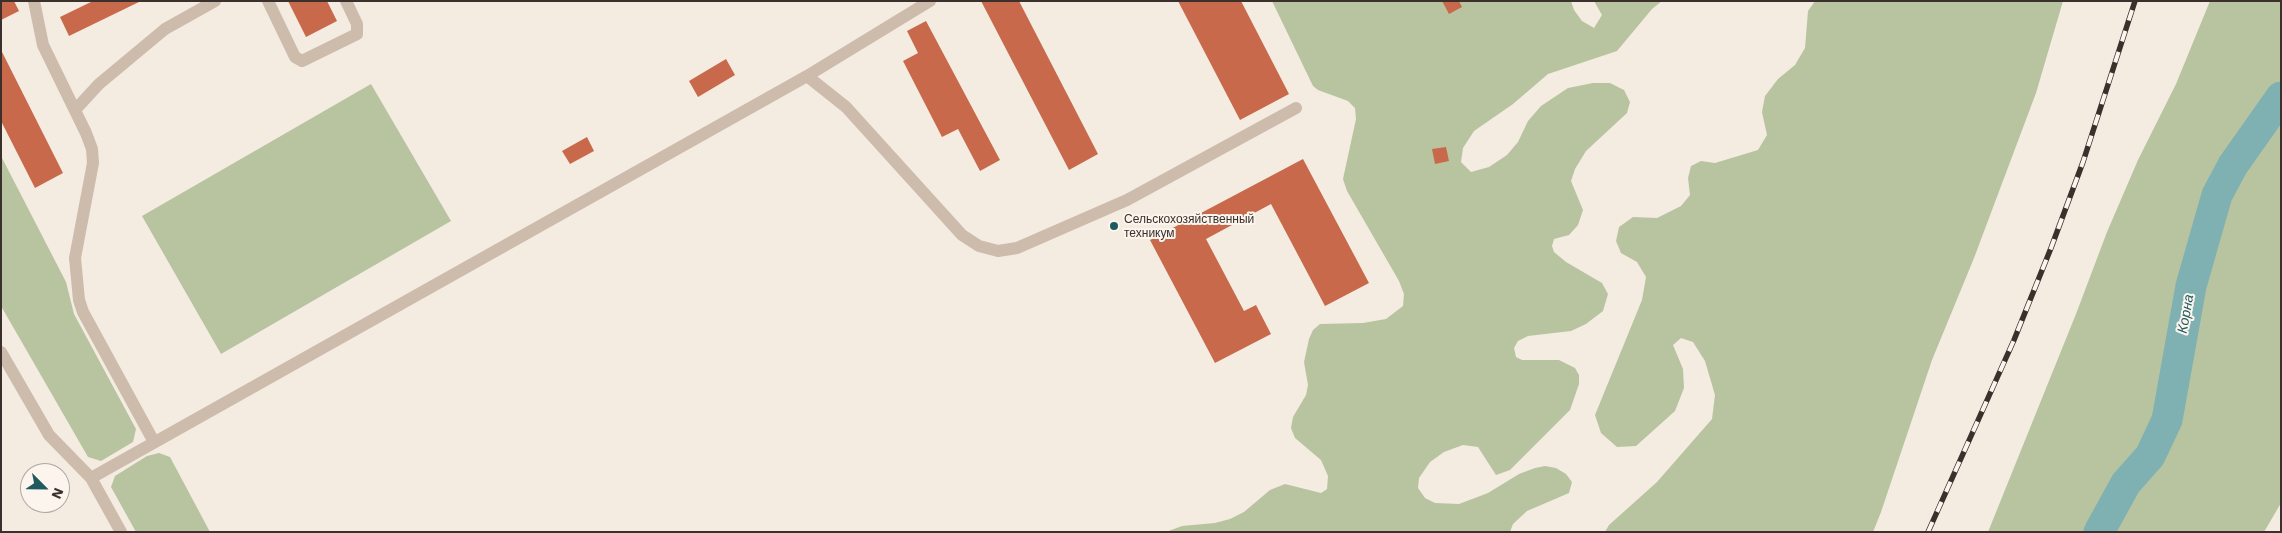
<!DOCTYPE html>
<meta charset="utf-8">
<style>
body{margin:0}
#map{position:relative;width:2282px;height:533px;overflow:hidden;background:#f4ebe1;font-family:"Work Sans",sans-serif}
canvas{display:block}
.frame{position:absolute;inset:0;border:2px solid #3b302b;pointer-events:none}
.north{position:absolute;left:20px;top:463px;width:50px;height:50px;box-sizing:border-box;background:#fbf5ee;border:1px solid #aea6a0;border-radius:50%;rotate:113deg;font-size:14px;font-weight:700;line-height:20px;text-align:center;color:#3b302b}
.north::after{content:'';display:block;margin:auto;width:18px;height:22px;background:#1f5a5e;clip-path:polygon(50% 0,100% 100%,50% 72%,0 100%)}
</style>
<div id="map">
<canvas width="2282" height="533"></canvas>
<div class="frame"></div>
<div class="north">N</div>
</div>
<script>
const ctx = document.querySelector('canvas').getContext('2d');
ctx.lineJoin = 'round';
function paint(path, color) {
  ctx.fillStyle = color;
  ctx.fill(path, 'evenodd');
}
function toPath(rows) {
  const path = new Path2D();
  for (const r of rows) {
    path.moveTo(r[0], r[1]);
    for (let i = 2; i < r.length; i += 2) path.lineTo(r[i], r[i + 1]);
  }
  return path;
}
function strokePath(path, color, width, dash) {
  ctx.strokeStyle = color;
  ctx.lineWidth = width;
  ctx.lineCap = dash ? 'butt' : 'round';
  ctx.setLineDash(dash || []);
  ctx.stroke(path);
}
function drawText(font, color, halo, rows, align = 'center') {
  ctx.font = font + ' "Work Sans",sans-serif';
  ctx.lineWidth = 4;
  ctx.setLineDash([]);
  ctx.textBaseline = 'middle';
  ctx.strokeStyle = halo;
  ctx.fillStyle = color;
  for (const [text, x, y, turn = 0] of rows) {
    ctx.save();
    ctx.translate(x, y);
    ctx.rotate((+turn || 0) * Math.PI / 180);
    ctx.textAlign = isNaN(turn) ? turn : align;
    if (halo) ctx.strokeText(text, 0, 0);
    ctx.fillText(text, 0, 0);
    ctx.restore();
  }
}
const green = toPath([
 [1272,1,1571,1,1574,10,1582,21,1594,28,1602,15,1594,1,1662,1,1652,9,1617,51,1548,74,1513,104,1474,131,1463,148,1461,162,1471,172,1489,167,1507,155,1518,142,1528,121,1541,106,1568,88,1593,83,1610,83,1624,90,1630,102,1627,113,1586,151,1575,169,1571,181,1583,210,1578,225,1569,235,1554,239,1552,246,1554,252,1566,262,1602,283,1608,294,1603,311,1586,324,1571,331,1528,336,1518,341,1514,348,1516,357,1522,360,1559,360,1575,368,1579,375,1579,384,1570,410,1510,470,1496,475,1478,447,1463,445,1444,452,1430,462,1419,478,1418,488,1425,498,1435,503,1459,504,1488,493,1519,474,1535,468,1545,466,1556,468,1566,474,1572,482,1569,493,1527,511,1513,524,1510,532,1166,532,1182,526,1215,523,1230,519,1244,512,1270,490,1285,484,1321,493,1327,489,1328,476,1321,460,1295,438,1291,428,1293,417,1306,395,1308,385,1304,362,1309,339,1313,330,1320,324,1363,323,1386,319,1403,306,1404,294,1399,281,1347,191,1343,179,1356,119,1355,108,1348,101,1318,90,1313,86],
 [1815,1,2063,1,2036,93,1974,258,1932,360,1881,512,1873,532,1605,532,1609,525,1657,482,1712,419,1715,395,1705,361,1693,342,1681,338,1673,345,1683,369,1684,388,1675,411,1636,446,1617,447,1601,433,1595,415,1642,300,1646,277,1637,262,1621,253,1616,241,1619,227,1633,217,1657,218,1681,206,1690,195,1688,178,1691,166,1701,161,1715,163,1758,150,1767,135,1762,112,1765,96,1778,79,1795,65,1805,48,1808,11],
 [2210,1,2281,1,2281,503,2264,532,1988,532,2076,314,2107,232,2138,160,2176,84],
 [371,84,451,221,221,354,142,216],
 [1,156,66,282,74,314,136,429,133,442,101,461,88,457,1,306],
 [159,453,170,457,210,532,136,532,111,487,115,476,147,456]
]);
const river = toPath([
 [2099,532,2126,483,2150,456,2167,420,2191,286,2217,195,2233,165,2281,97]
]);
const building = toPath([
 [1,1,14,1,19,11,1,20],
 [93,1,141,1,69,36,60,17],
 [288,1,327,1,337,21,306,37],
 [981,1,1019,1,1098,154,1069,170],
 [1178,1,1241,1,1289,94,1240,120],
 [1442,1,1459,1,1462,7,1449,14],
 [926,21,1000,160,980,171,958,129,942,137,903,61,918,53,907,31],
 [1,50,63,173,35,188,1,121],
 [726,59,735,75,698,97,689,81],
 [587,137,594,151,570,164,562,151],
 [1446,147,1449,161,1435,164,1432,149],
 [1303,159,1369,283,1325,306,1271,204,1206,239,1244,311,1256,305,1271,334,1215,363,1150,240]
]);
const minor = toPath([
 [34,1,43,45,86,133,92,149,93,163,75,258,79,300,83,312,154,442],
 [268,1,295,57,302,61,357,34,357,24,346,1],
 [807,76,846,107,962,235,979,246,998,251,1017,248,1127,200,1296,108],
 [75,110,99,84,165,29,215,1],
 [1,352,49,435,91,478,121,532],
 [91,478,807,76,930,1]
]);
const rail = toPath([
 [1928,532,2014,340,2051,248,2083,162,2135,1]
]);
const markers = [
 [1114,226,5,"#1f5a5e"]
];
const poiNames = [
 ["Сельскохозяйственный",1124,219],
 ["техникум",1124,233]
];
const waterNames = [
 ["Корна",2186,314,-80]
];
paint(green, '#b8c4a0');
strokePath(river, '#7fb0b2', 31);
paint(building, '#c8694b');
strokePath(minor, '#cdbbac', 12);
strokePath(rail, '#3b302b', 5.5);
strokePath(rail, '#fbf5ee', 4, [11]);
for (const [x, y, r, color] of markers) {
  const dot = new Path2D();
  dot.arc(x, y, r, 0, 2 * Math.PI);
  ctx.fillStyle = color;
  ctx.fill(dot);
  strokePath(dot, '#fbf5ee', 2);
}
drawText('12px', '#3b302b', '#fbf5ee', poiNames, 'left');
drawText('italic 14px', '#1f5a5e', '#fbf5ee', waterNames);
</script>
